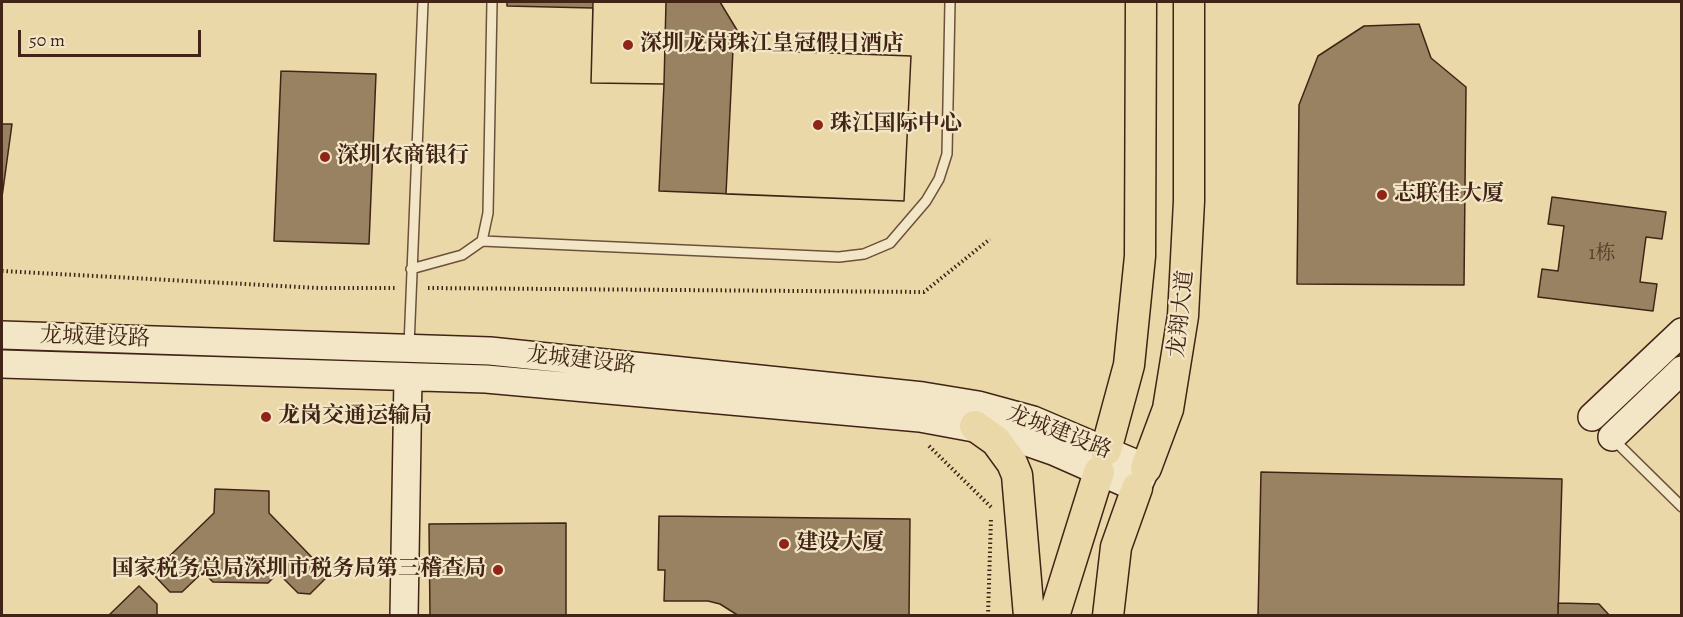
<!DOCTYPE html>
<meta charset="utf-8">
<style>
body{margin:0}
#map{position:relative;width:1683px;height:617px;overflow:hidden;background:#ebd8a9;font-family:Alegreya,serif}
canvas{display:block}
.frame{position:absolute;inset:0;border:3px solid #412415;pointer-events:none}
.scale{position:absolute;left:18px;top:30px;width:183px;height:27px;box-sizing:border-box;border:3px solid #412415;border-top:0;padding-left:8px;font-size:18px;line-height:21px;white-space:nowrap;color:#412415;-webkit-text-stroke:4px #f2e6c7;paint-order:stroke}
</style>
<div id="map">
<canvas width="1683" height="617"></canvas>
<div class="frame"></div>
<div class="scale">50 m</div>
</div>
<script>
const ctx = document.querySelector('canvas').getContext('2d');
ctx.lineJoin = 'round';
function paint(path, color) {
  ctx.fillStyle = color;
  ctx.fill(path, 'evenodd');
}
function toPath(rows) {
  const path = new Path2D();
  for (const r of rows) {
    path.moveTo(r[0], r[1]);
    for (let i = 2; i < r.length; i += 2) path.lineTo(r[i], r[i + 1]);
  }
  return path;
}
function strokePath(path, color, width, dash) {
  ctx.strokeStyle = color;
  ctx.lineWidth = width;
  ctx.lineCap = dash ? 'butt' : 'round';
  ctx.setLineDash(dash || []);
  ctx.stroke(path);
}
function drawText(font, color, halo, rows, align = 'center') {
  ctx.font = font + ' Alegreya,"Noto Serif SC",serif';
  ctx.lineWidth = 4.5;
  ctx.setLineDash([]);
  ctx.textBaseline = 'middle';
  ctx.strokeStyle = halo;
  ctx.fillStyle = color;
  for (const [text, x, y, turn = 0] of rows) {
    ctx.save();
    ctx.translate(x, y);
    ctx.rotate((+turn || 0) * Math.PI / 180);
    ctx.textAlign = isNaN(turn) ? turn : align;
    if (halo) ctx.strokeText(text, 0, 0);
    ctx.fillText(text, 0, 0);
    ctx.restore();
  }
}
const building = toPath([
 [507,2,720,2,749,50,911,56,904,201,659,191,664,84,591,83,593,8,507,6,507,2],
 [593,2,666,2,664,84,591,83,593,2],
 [1419,24,1431,58,1466,87,1464,285,1297,284,1299,105,1318,56,1364,26,1419,24],
 [733,49,911,56,904,201,726,194,733,49],
 [281,71,376,74,369,244,274,241,281,71],
 [2,124,12,124,2,197,2,124],
 [1552,197,1666,212,1662,239,1646,237,1640,282,1657,284,1653,311,1538,297,1542,269,1558,271,1564,226,1548,224,1552,197],
 [1261,472,1562,479,1558,616,1258,616,1261,472],
 [215,489,269,491,269,513,329,575,310,594,298,593,278,573,268,583,213,582,203,572,182,592,170,592,152,573,214,513,215,489],
 [659,516,910,519,909,616,739,616,720,604,708,601,664,601,665,570,658,570,659,516],
 [566,523,566,616,430,616,429,524,566,523],
 [139,586,157,604,157,616,108,616,139,586],
 [1558,603,1599,604,1610,616,1558,616,1558,603]
]);
const path = toPath([
 [2,271,319,288,396,288],
 [428,288,924,292,990,239],
 [929,446,992,508],
 [988,616,991,518]
]);
const lane = toPath([
 [482,241,839,257,864,254,890,243,926,201,939,179,947,154,950,2],
 [411,269,462,255,482,241,488,213,492,2],
 [409,346,423,2],
 [1613,439,1682,507]
]);
const secondary = toPath([
 [2,335,490,351,923,396,978,405,1033,420,1146,468,1137,488,1053,451,1001,433,920,418,486,379,2,364],
 [1592,417,1682,332],
 [1612,437,1682,370],
 [404,616,408,377]
]);
const primary = toPath([
 [975,426,996,441,1012,463,1017,475,1029,616],
 [1106,450,1129,365,1140,256,1141,2],
 [1146,468,1168,409,1183,316,1189,201,1189,2],
 [1054,616,1099,472],
 [1108,616,1116,547,1137,488]
]);
const markers = [
 [628,45,6,"#8f2418"],
 [818,125,6,"#8f2418"],
 [325,157,6,"#8f2418"],
 [1382,195,6,"#8f2418"],
 [266,417,6,"#8f2418"],
 [784,544,6,"#8f2418"],
 [498,570,6,"#8f2418"]
];
const numberNames = [
 ["1栋",1602,254]
];
const poiNames = [
 ["深圳龙岗珠江皇冠假日酒店",640,45],
 ["珠江国际中心",830,125],
 ["深圳农商银行",337,157],
 ["志联佳大厦",1394,195],
 ["龙岗交通运输局",278,417],
 ["建设大厦",796,544],
 ["国家税务总局深圳市税务局第三稽查局",486,570,"right"]
];
const streetNames = [
 ["龙翔大道",1182,314,-84],
 ["龙城建设路",95,338,2],
 ["龙城建设路",581,361,6],
 ["龙城建设路",1059,433,21]
];
paint(building, '#998262');
strokePath(building, '#412415', 1.5);
strokePath(lane, '#6c513a', 12);
strokePath(secondary, '#412415', 30);
strokePath(primary, '#412415', 33);
strokePath(path, '#412415', 4, [1.5, 3]);
strokePath(lane, '#f2e6c7', 9);
strokePath(secondary, '#f2e6c7', 27);
strokePath(primary, '#ebd8a9', 30);
for (const [x, y, r, color] of markers) {
  const dot = new Path2D();
  dot.arc(x, y, r, 0, 2 * Math.PI);
  ctx.fillStyle = color;
  ctx.fill(dot);
  strokePath(dot, '#f2e6c7', 2);
}
drawText('20px', '#573c28', null, numberNames);
drawText('bold 22px', '#412415', '#f2e6c7', poiNames, 'left');
drawText('22px', '#412415', '#f2e6c7', streetNames);
</script>
